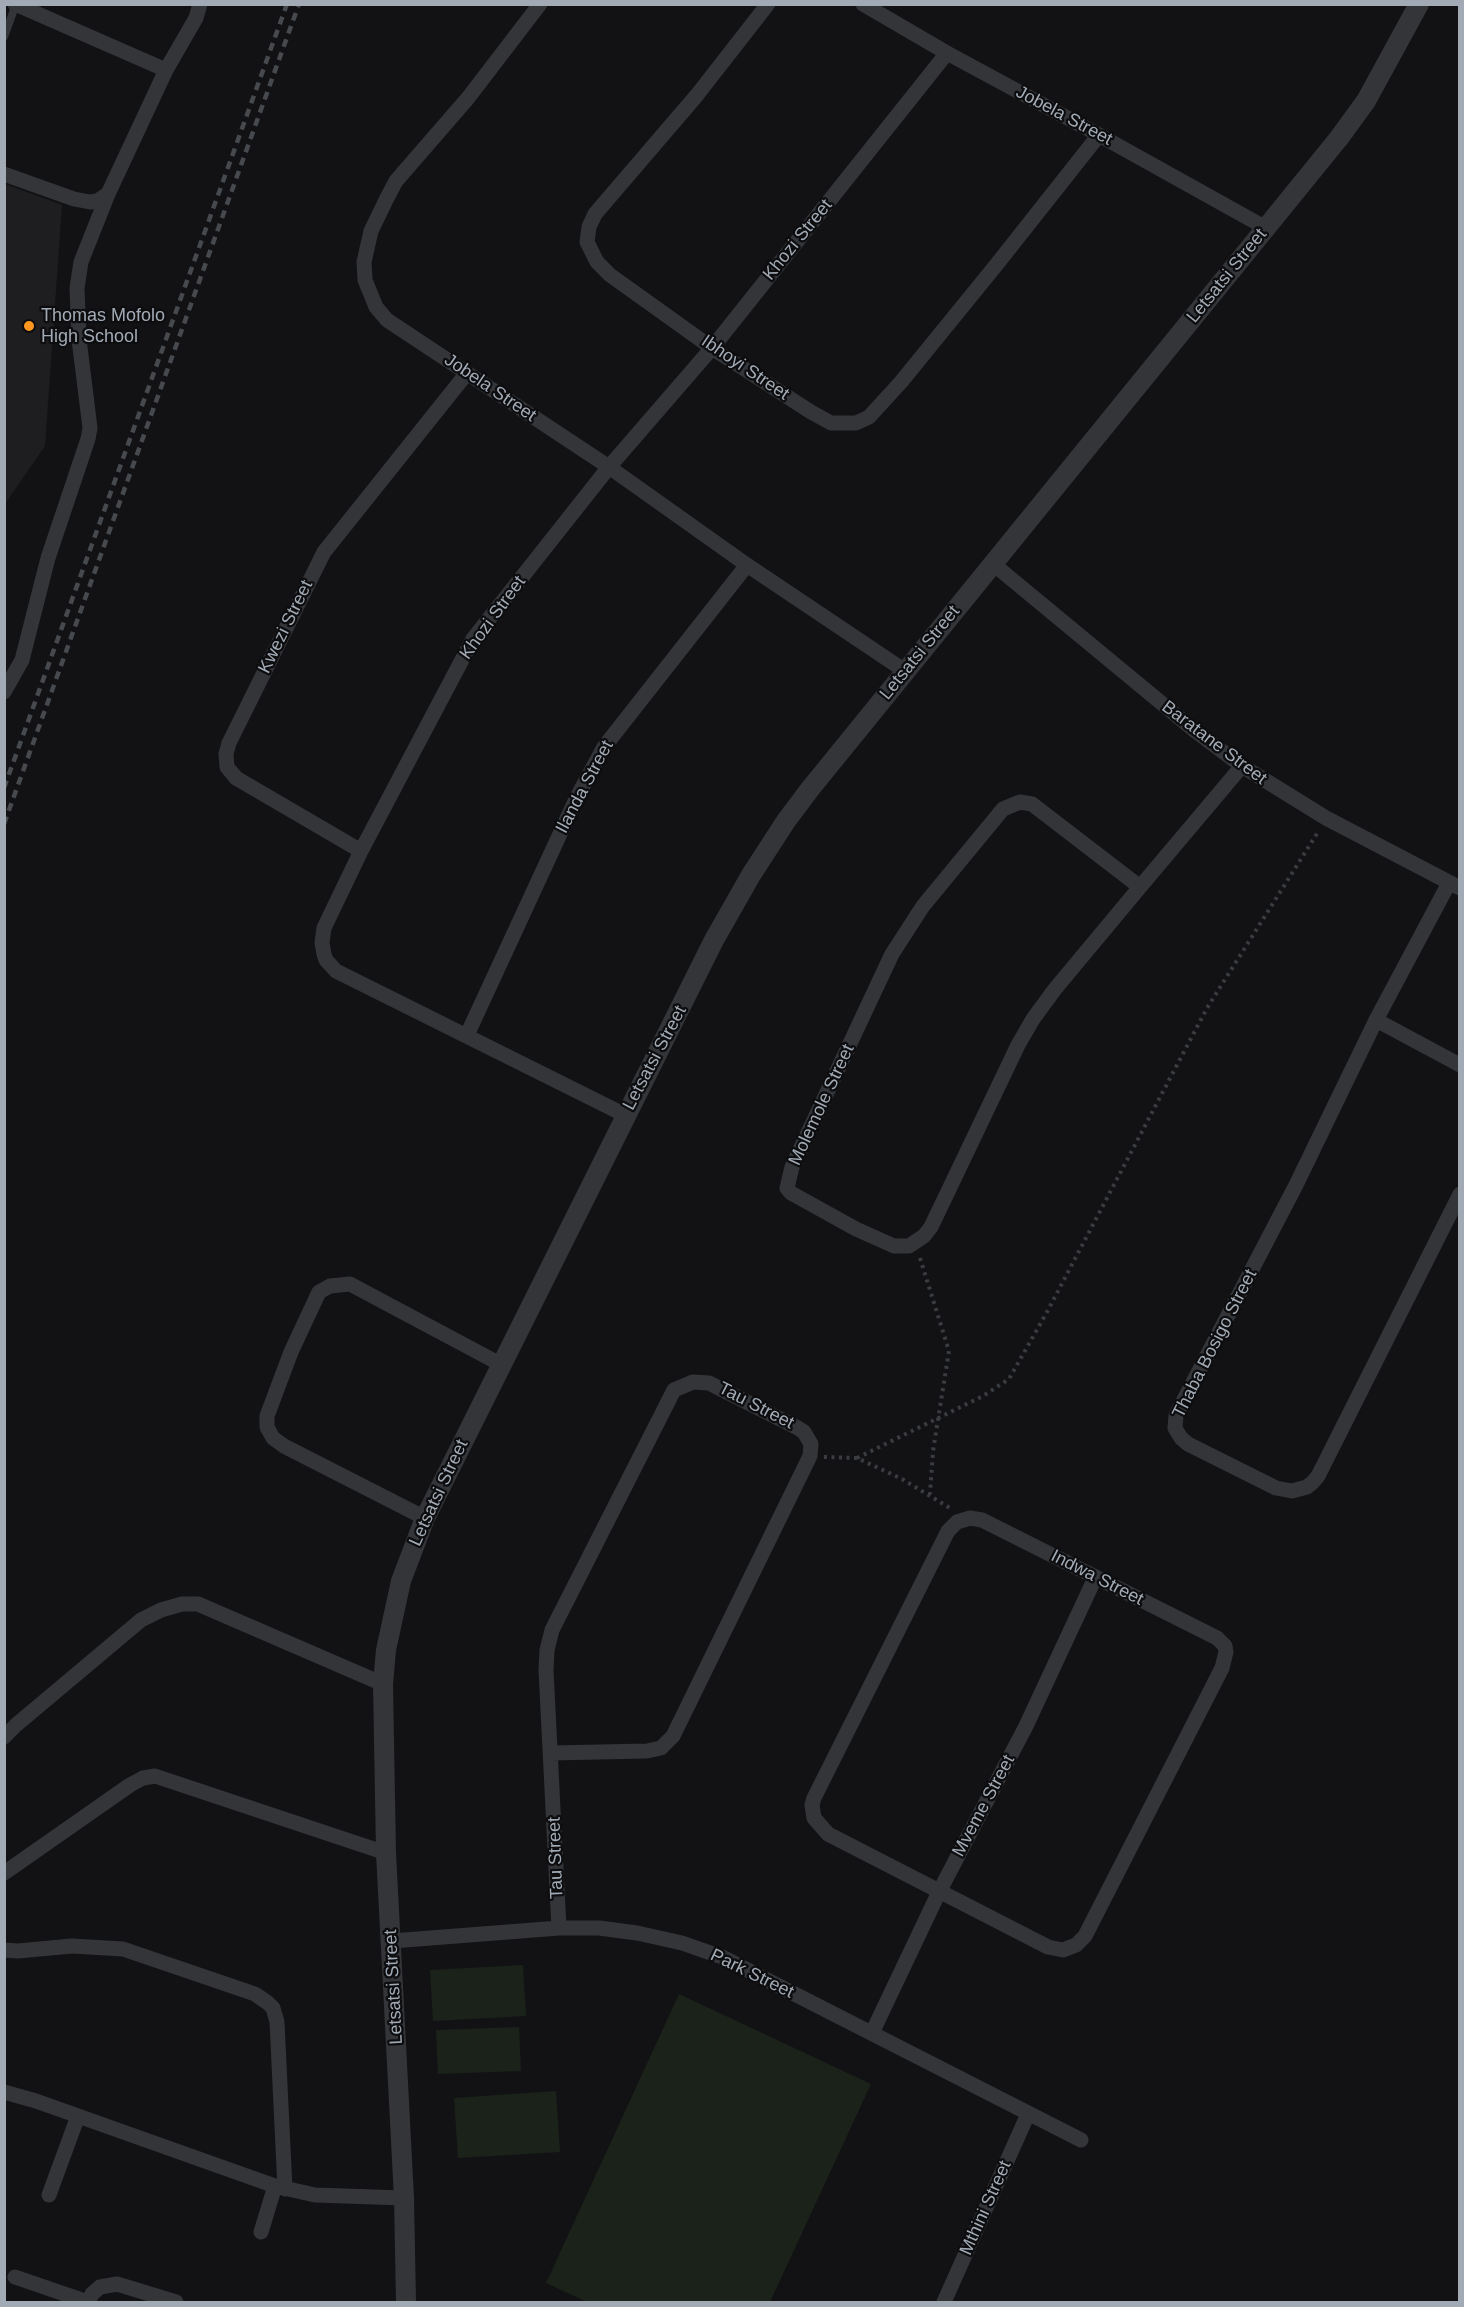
<!DOCTYPE html>
<style>
body{margin:0}
#map{position:relative;width:1464px;height:2307px;overflow:hidden;background:#121214;font-family:Helvetica,sans-serif}
canvas{display:block}
.frame{position:absolute;inset:0;border:6px solid #a2abb5;pointer-events:none}
</style>
<div id="map">
<canvas width="1464" height="2307"></canvas>
<div class="frame"></div>
</div>
<script>
const ctx = document.querySelector('canvas').getContext('2d');
ctx.lineJoin = 'round';
function paint(path, color) {
  ctx.fillStyle = color;
  ctx.fill(path, 'evenodd');
}
function toPath(rows) {
  const path = new Path2D();
  for (const r of rows) {
    path.moveTo(r[0], r[1]);
    for (let i = 2; i < r.length; i += 2) path.lineTo(r[i], r[i + 1]);
  }
  return path;
}
function strokePath(path, color, width, dash) {
  ctx.strokeStyle = color;
  ctx.lineWidth = width;
  ctx.lineCap = dash ? 'butt' : 'round';
  ctx.setLineDash(dash || []);
  ctx.stroke(path);
}
function drawText(font, color, halo, rows, align = 'center') {
  ctx.font = font + ' Helvetica,sans-serif';
  ctx.lineWidth = 4.5;
  ctx.setLineDash([]);
  ctx.textBaseline = 'middle';
  ctx.strokeStyle = halo;
  ctx.fillStyle = color;
  for (const [text, x, y, turn = 0] of rows) {
    ctx.save();
    ctx.translate(x, y);
    ctx.rotate((+turn || 0) * Math.PI / 180);
    ctx.textAlign = isNaN(turn) ? turn : align;
    if (halo) ctx.strokeText(text, 0, 0);
    ctx.fillText(text, 0, 0);
    ctx.restore();
  }
}
const built = toPath([
 [5,184,62,205,45,446,5,504]
]);
const green = toPath([
 [523,1965,526,2016,433,2021,430,1970],
 [679,1994,871,2084,770,2302,587,2302,546,2283],
 [519,2027,521,2071,438,2074,436,2030],
 [556,2091,560,2152,458,2158,454,2098]
]);
const path = toPath([
 [920,1258,949,1351,933,1451,930,1494],
 [824,1457,857,1458,902,1479,950,1508],
 [857,1458,983,1396,1009,1379,1047,1312,1207,1008,1318,832]
]);
const service = toPath([
 [4,37,16,4]
]);
const minor = toPath([
 [15,4,166,70],
 [540,4,468,98,396,181,387,198,371,231,364,262,365,280,376,307,387,320,609,467,747,565,905,671],
 [768,4,697,95,595,214,589,227,587,242,597,262,610,275,712,348,811,412,831,423,856,423,869,417,901,382,997,264,1099,135],
 [863,4,947,53,1099,135,1266,228],
 [4,174,74,199,90,202,97,201,108,194],
 [992,563,1194,730,1242,766,1326,818,1460,888],
 [4,692,22,660,48,558,88,439,90,428,79,339,77,288,81,262,108,194,166,70,196,18,200,4],
 [361,851,236,778,227,767,226,754,229,743,324,552,467,373],
 [1449,883,1376,1020,1296,1185,1176,1415,1175,1428,1181,1438,1188,1444,1276,1488,1292,1491,1307,1487,1313,1482,1318,1476,1460,1194],
 [1140,887,1032,804,1020,802,1003,809,923,906,892,954,792,1167,787,1188,791,1193,856,1229,894,1246,909,1246,924,1236,931,1227,1018,1045,1033,1019,1055,989,1140,887,1242,766],
 [1376,1020,1460,1065],
 [467,1035,578,795,604,747,747,565],
 [625,1115,336,971,326,960,324,954,322,943,324,928,361,851,473,639,609,467,712,348,947,53],
 [425,1518,284,1446,273,1438,267,1427,267,1416,291,1352,319,1292,330,1286,350,1284,502,1365],
 [970,1518,982,1520,1217,1638,1225,1646,1226,1652,1222,1668,1085,1936,1076,1945,1063,1950,1048,1947,828,1834,814,1818,812,1805,814,1798,948,1531,957,1522,970,1518],
 [4,1737,16,1725,141,1620,161,1610,182,1604,198,1604,383,1684],
 [551,1753,647,1751,661,1748,673,1736,810,1456,811,1444,804,1432,798,1428,709,1383,693,1382,674,1390,552,1630,547,1650,546,1670,559,1928],
 [4,1873,130,1785,143,1778,155,1776,386,1853],
 [392,1941,559,1928,599,1928,637,1933,682,1943,722,1957,1081,2140],
 [4,1950,18,1951,72,1946,123,1949,255,1994,268,2003,273,2008,277,2022,285,2189],
 [872,2033,939,1892,1026,1726,1095,1578],
 [4,2092,36,2101,275,2186,315,2195,404,2198],
 [49,2195,78,2116],
 [261,2232,275,2186],
 [15,2277,88,2302],
 [88,2302,92,2294,100,2287,117,2284,176,2302],
 [944,2302,1028,2114]
]);
const tertiary = toPath([
 [406,2302,404,2198,386,1853,383,1684,386,1650,401,1581,425,1518,714,940,751,875,786,821,810,789,1339,138,1366,101,1419,4]
]);
const rail = toPath([
 [4,788,287,4],
 [4,824,299,4]
]);
const markers = [
 [29,326,6,"#ff971f"]
];
const streetNames = [
 ["Jobela Street",1064,116,28],
 ["Khozi Street",798,240,-51],
 ["Letsatsi Street",1227,276,-51],
 ["Ibhoyi Street",745,368,34],
 ["Jobela Street",490,388,34],
 ["Khozi Street",493,618,-54],
 ["Kwezi Street",286,627,-64],
 ["Letsatsi Street",920,653,-51],
 ["Baratane Street",1214,743,37],
 ["Ilanda Street",585,787,-62],
 ["Letsatsi Street",655,1058,-62],
 ["Molemole Street",822,1105,-65],
 ["Thaba Bosigo Street",1215,1344,-63],
 ["Tau Street",756,1406,27],
 ["Letsatsi Street",439,1493,-65],
 ["Indwa Street",1097,1578,27],
 ["Mveme Street",984,1806,-62],
 ["Tau Street",556,1858,-92],
 ["Park Street",752,1974,26],
 ["Letsatsi Street",394,1987,-93],
 ["Mthini Street",986,2208,-66]
];
const poiNames = [
 ["Thomas Mofolo",41,316],
 ["High School",41,337]
];
paint(built, '#1e1e21');
paint(green, '#1a221a');
strokePath(path, '#393c40', 4, [3, 4.5]);
strokePath(service, '#333539', 8);
strokePath(minor, '#333539', 15);
strokePath(tertiary, '#333539', 20);
strokePath(rail, '#46494e', 4.5, [8, 6]);
for (const [x, y, r, color] of markers) {
  const dot = new Path2D();
  dot.arc(x, y, r, 0, 2 * Math.PI);
  ctx.fillStyle = color;
  ctx.fill(dot);
  strokePath(dot, '#0d0d0f', 2);
}
drawText('18px', '#a2abb5', '#0d0d0f', streetNames);
drawText('18px', '#a2abb5', '#0d0d0f', poiNames, 'left');
</script>
